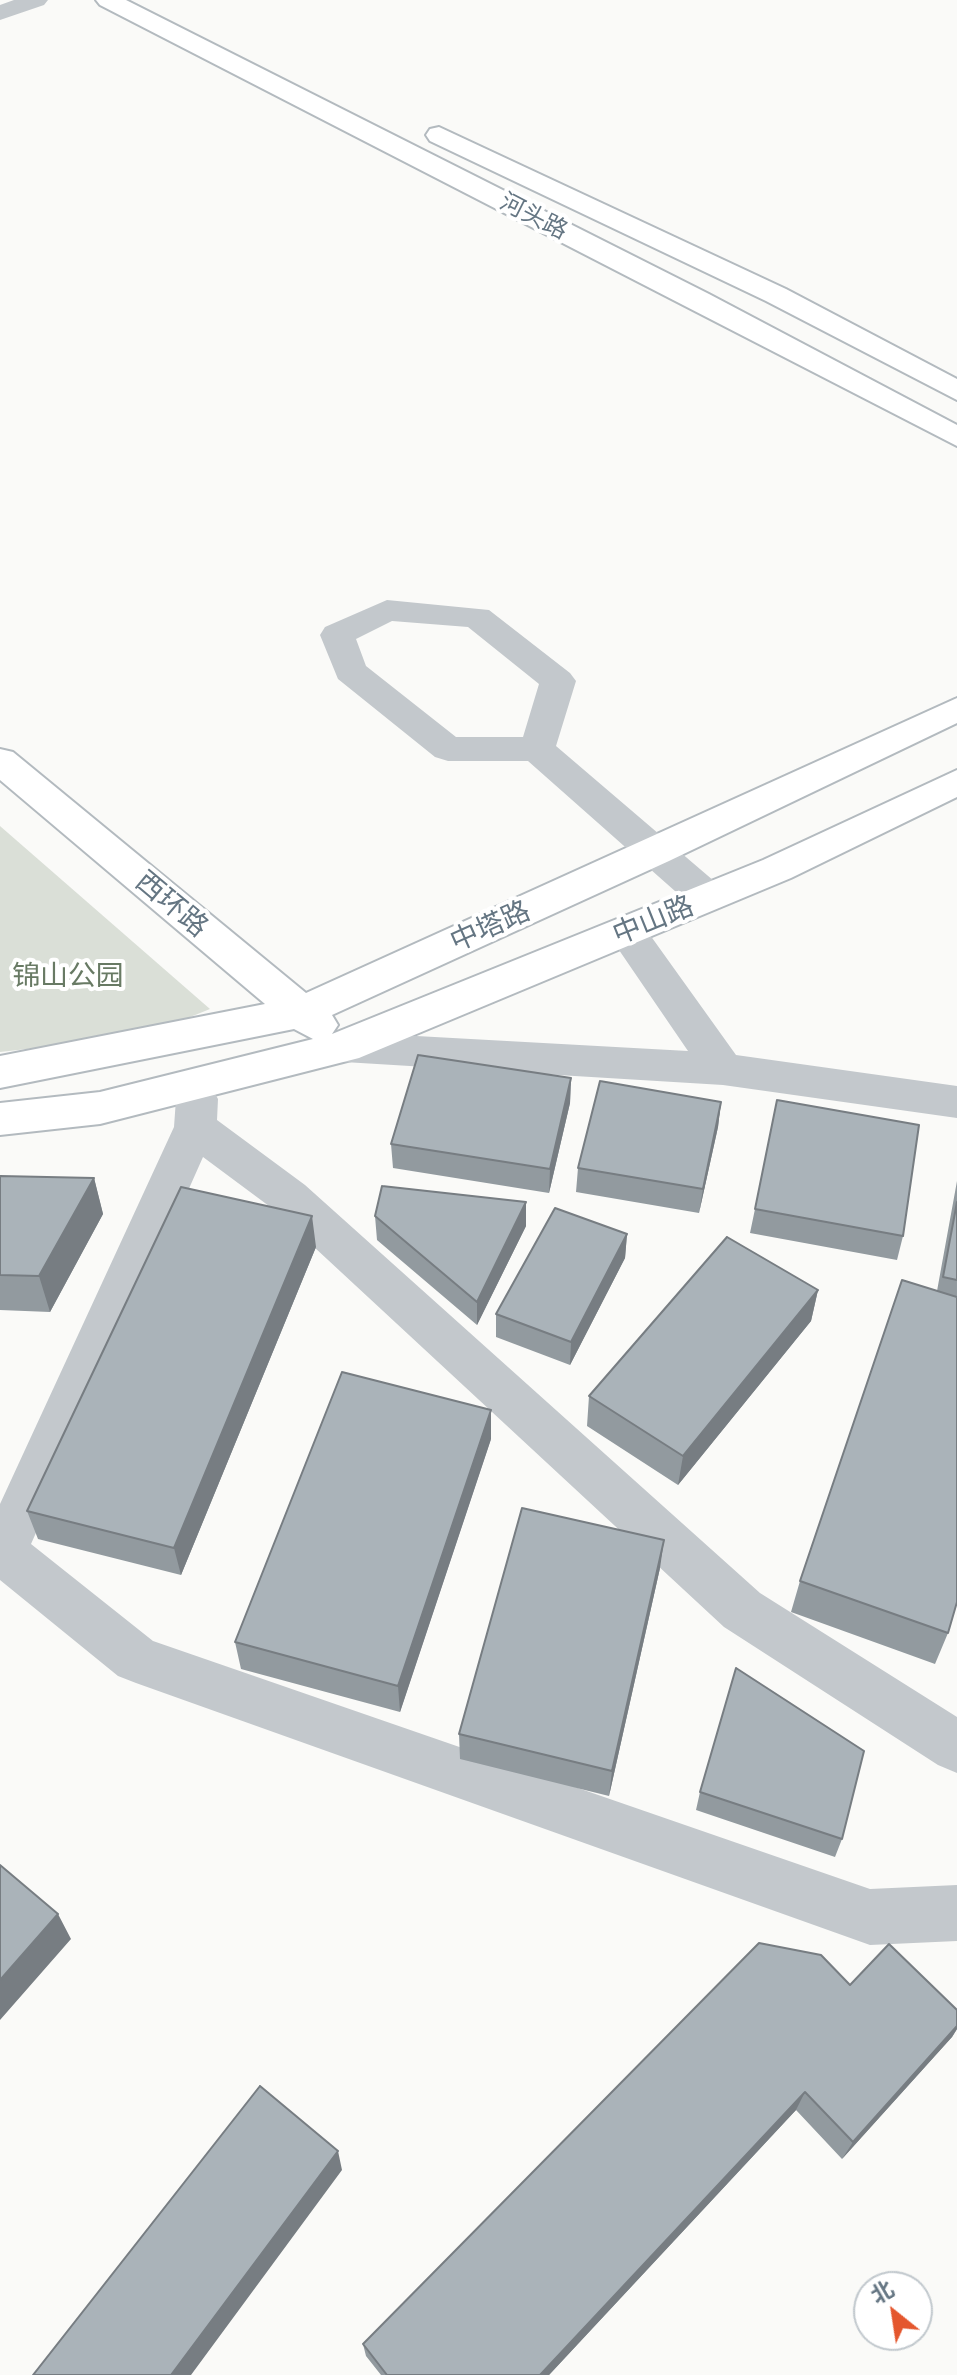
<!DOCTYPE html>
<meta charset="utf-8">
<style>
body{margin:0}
#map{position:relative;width:957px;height:2375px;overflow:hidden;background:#fafaf8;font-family:Commissioner,"Noto Sans SC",sans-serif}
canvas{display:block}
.north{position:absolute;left:853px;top:2271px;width:80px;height:80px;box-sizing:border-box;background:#fff;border:2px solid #c1c8cd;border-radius:50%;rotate:330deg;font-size:22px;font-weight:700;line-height:32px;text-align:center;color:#657683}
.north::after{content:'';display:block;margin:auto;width:28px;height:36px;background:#e4572e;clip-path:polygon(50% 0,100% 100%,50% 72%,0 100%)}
</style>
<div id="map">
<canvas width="957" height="2375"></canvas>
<div class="north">北</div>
</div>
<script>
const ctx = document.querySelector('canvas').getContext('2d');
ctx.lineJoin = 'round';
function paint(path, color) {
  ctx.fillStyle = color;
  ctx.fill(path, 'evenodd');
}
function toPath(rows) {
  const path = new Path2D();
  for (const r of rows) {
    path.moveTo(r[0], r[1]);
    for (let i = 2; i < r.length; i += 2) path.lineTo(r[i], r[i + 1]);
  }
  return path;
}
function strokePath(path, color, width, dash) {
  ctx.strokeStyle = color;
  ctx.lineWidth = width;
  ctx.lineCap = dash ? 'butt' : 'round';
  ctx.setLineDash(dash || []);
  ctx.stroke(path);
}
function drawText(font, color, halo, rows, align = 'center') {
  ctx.font = font + ' Commissioner,"Noto Sans SC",sans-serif';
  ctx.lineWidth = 8;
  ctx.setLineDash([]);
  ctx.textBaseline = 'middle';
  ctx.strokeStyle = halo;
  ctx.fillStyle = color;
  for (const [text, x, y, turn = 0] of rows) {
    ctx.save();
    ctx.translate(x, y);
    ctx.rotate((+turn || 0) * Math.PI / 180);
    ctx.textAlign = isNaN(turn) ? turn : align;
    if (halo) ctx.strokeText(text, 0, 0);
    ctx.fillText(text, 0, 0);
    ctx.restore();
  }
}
const green = toPath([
 [0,826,210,1009,143,1036,0,1052]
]);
const street = toPath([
 [14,0,48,0,44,5,0,20,0,5,14,0],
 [387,600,489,610,570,673,576,681,556,746,721,887,727,897,721,907,707,911,693,907,528,761,448,761,435,757,338,679,320,635,325,627,387,600],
 [392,621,468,627,539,684,523,737,456,737,366,666,356,639,392,621],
 [626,917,640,921,736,1055,957,1086,957,1118,723,1085,344,1062,329,1058,323,1047,329,1036,344,1032,688,1051,606,931,612,921,626,917],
 [197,1083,212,1088,218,1099,217,1120,305,1185,760,1593,957,1717,957,1773,938,1765,724,1627,273,1209,203,1157,31,1544,153,1641,870,1889,957,1885,957,1941,870,1945,136,1683,118,1676,0,1580,0,1504,174,1127,176,1099,182,1088,197,1083]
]);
const secondary = toPath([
 [96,0,126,0,709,294,957,425,957,446,100,5,96,0],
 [439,127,786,289,957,379,957,400,766,301,430,141,426,135,430,129,439,127],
 [957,698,957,723,669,861,332,1015,338,1025,332,1034,763,860,957,770,957,797,791,878,359,1058,100,1124,0,1135,0,1103,100,1092,313,1039,294,1029,0,1088,0,1056,265,1004,0,780,0,749,13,752,306,993,957,698]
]);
const wall = toPath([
 [571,1078,570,1103,549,1193,393,1168,391,1144],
 [721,1102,718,1127,699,1213,576,1192,578,1168],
 [0,1176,94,1178,103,1214,50,1312,0,1310],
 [957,1181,957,1602,948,1633,935,1664,791,1612,800,1581,937,1291],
 [755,1209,903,1236,897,1260,750,1233],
 [375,1216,526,1226,477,1325,377,1240],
 [627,1234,625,1258,570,1365,496,1337,496,1314],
 [316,1247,181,1575,38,1539,27,1511],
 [818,1290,811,1321,678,1485,587,1426,589,1396],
 [491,1439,400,1712,241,1669,235,1642],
 [660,1568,609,1796,460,1759,459,1734],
 [700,1792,842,1839,835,1857,696,1810],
 [850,1985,957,2010,957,2029,952,2037,842,2159,796,2110,549,2375,381,2375,366,2356,363,2344]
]);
const shadedWall = toPath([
 [571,1078,570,1103,549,1193,550,1169],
 [721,1102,718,1127,699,1213,703,1189],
 [94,1178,103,1214,50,1312,39,1276],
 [526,1202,526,1226,477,1325,477,1302],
 [312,1216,316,1247,181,1575,174,1548],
 [627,1234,625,1258,570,1365,571,1342],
 [818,1290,811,1321,678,1485,683,1456],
 [491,1410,491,1439,400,1712,398,1686],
 [664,1540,660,1568,609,1796,612,1771],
 [58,1914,71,1939,0,2020,0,1980],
 [957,2026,957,2029,952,2037,842,2159,853,2142],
 [805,2092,796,2110,549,2375,540,2375],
 [338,2151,342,2170,191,2375,171,2375]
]);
const building = toPath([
 [418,1055,571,1078,550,1169,391,1144,418,1055],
 [600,1081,721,1102,703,1189,578,1168,600,1081],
 [777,1100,919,1125,903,1236,755,1209,777,1100],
 [0,1176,94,1178,39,1276,0,1275,0,1176],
 [382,1186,526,1202,477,1302,375,1216,382,1186],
 [181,1187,312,1216,174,1548,27,1511,181,1187],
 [957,1202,957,1280,943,1277,957,1202],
 [555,1208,627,1234,571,1342,496,1314,555,1208],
 [727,1237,818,1290,683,1456,589,1396,727,1237],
 [902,1280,957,1297,957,1602,948,1633,800,1581,902,1280],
 [342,1372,491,1410,398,1686,235,1642,342,1372],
 [522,1508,664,1540,612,1771,459,1734,522,1508],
 [736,1668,864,1751,842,1839,700,1792,736,1668],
 [0,1865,58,1914,0,1980,0,1865],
 [759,1943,821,1955,850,1985,889,1944,957,2010,957,2026,853,2142,805,2092,540,2375,387,2375,363,2344,759,1943],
 [260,2086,338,2151,171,2375,33,2375,260,2086]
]);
const farStreetnames = [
 ["河头路",534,216,27]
];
const streetNames = [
 ["西环路",172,904,40],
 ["中山路",653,920,-22],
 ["中塔路",490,926,-24]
];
const parkNames = [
 ["锦山公园",68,976]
];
paint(green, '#dadfd7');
strokePath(secondary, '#b3babf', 4);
paint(street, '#c3c8cc');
paint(secondary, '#fff');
paint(wall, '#929a9f');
paint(shadedWall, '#777d82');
paint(building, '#aab3b9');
strokePath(building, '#777d82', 2);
drawText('24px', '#657683', '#fff', farStreetnames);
drawText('28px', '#657683', '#fff', streetNames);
drawText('28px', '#687a64', '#fff', parkNames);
</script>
